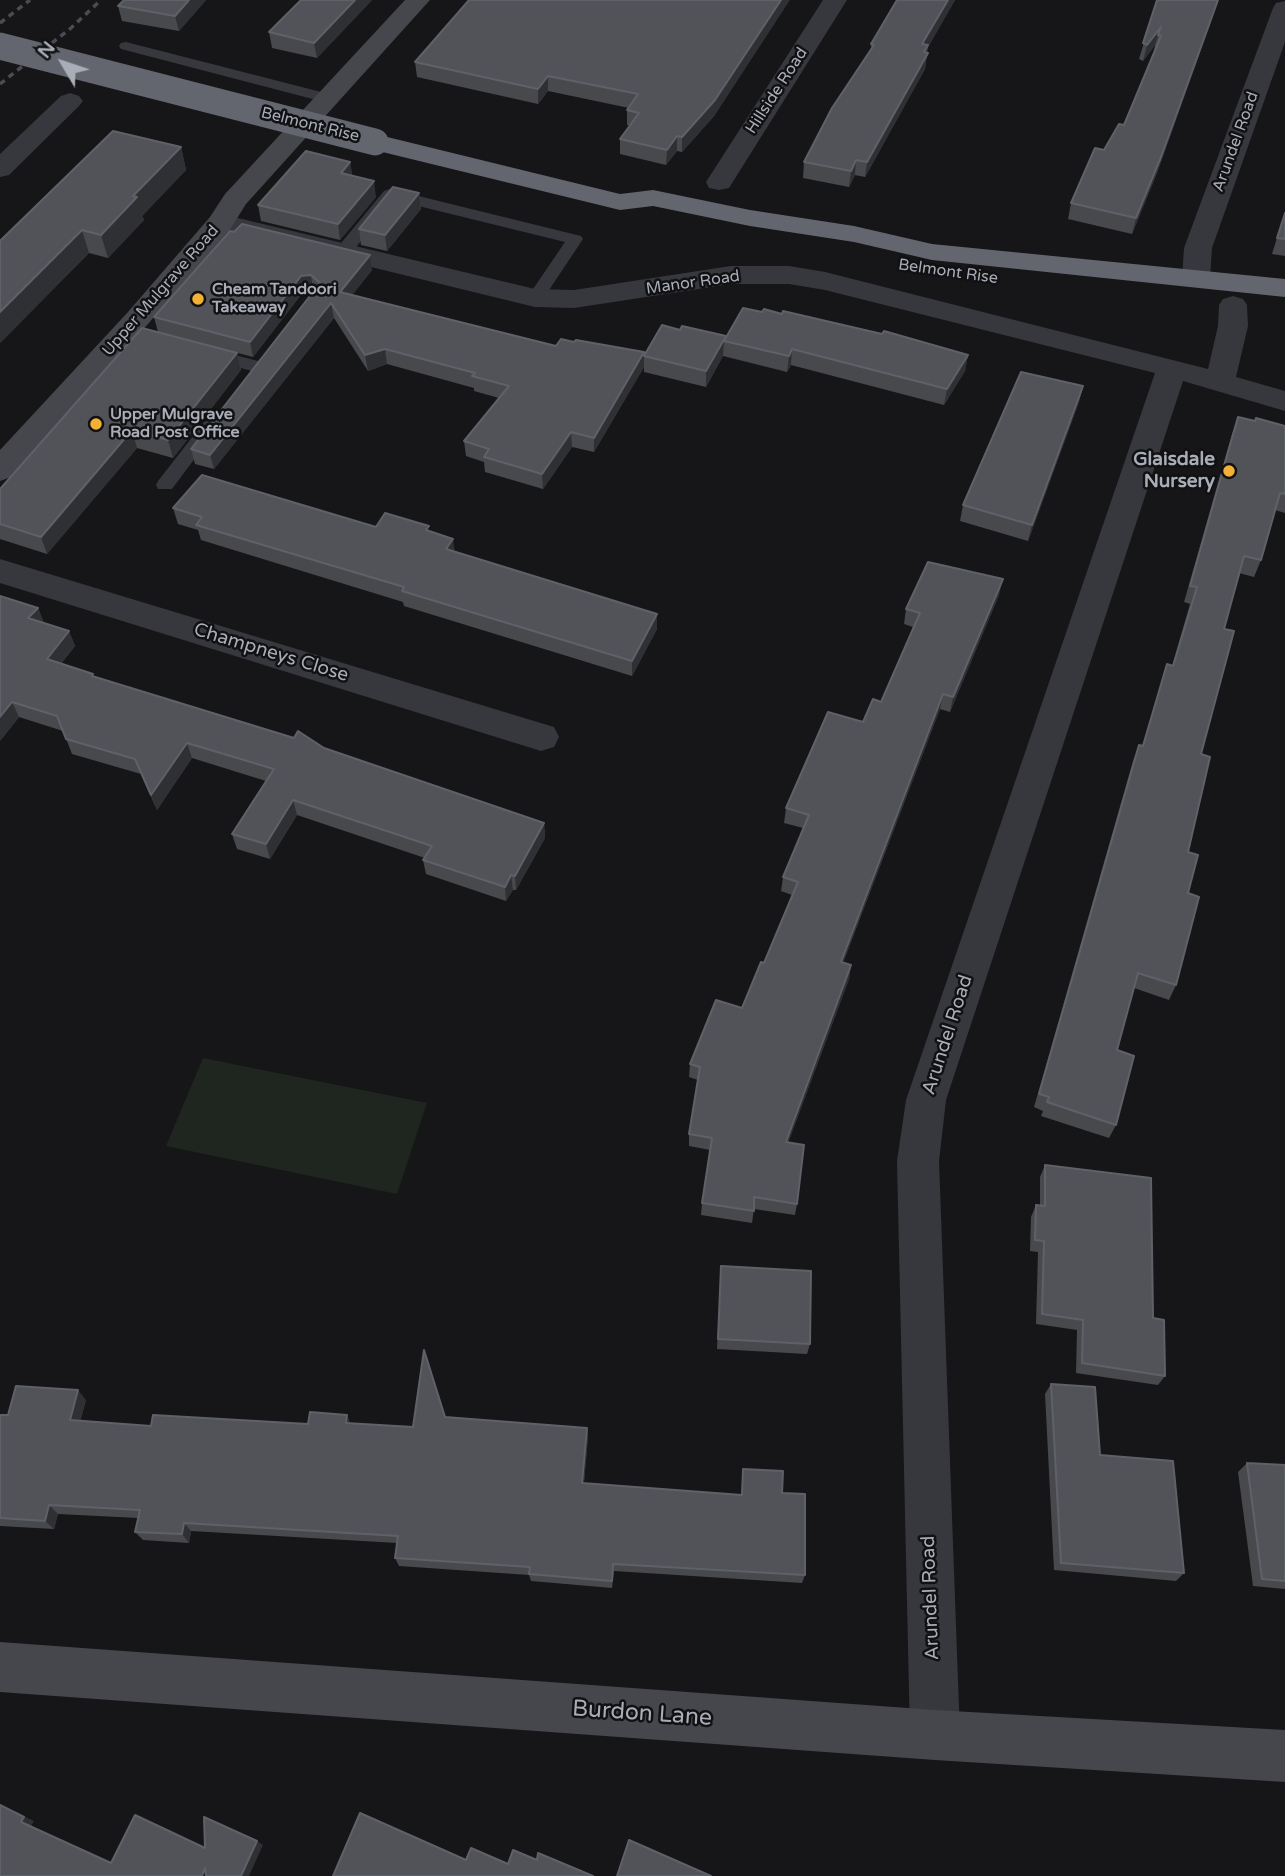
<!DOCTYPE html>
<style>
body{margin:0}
#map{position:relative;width:1285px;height:1876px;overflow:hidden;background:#161618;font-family:"Varela Round",sans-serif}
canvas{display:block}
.north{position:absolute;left:28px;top:28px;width:70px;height:70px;-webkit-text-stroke:5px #111113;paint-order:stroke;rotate:309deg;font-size:19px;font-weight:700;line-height:28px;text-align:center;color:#a8adb8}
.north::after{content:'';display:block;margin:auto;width:24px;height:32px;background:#a8adb8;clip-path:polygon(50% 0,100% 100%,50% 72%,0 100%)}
</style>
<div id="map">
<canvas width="1285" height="1876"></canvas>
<div class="north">N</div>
</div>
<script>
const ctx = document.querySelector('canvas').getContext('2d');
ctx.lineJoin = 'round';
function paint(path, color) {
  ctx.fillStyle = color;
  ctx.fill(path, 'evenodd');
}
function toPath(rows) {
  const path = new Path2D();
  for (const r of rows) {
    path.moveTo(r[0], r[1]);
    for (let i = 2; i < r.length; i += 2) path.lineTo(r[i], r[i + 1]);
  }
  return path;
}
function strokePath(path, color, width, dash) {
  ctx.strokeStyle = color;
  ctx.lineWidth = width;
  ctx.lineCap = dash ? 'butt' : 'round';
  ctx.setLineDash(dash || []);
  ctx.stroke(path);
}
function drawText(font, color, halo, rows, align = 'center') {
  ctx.font = font + ' "Varela Round",sans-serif';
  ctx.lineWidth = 5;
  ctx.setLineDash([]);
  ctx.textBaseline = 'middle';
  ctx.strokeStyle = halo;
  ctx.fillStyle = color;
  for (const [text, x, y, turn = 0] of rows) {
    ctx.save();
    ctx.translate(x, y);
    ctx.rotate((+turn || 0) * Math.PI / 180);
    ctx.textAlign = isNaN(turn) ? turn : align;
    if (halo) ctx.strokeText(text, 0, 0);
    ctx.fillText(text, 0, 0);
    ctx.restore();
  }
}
const green = toPath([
 [203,1058,427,1103,397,1194,166,1146]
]);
const lane = toPath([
 [126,42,333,95,336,98,328,103,121,49,119,46,121,43,126,42],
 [390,189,581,236,583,239,541,302,535,303,527,298,565,242,394,200,349,256,337,256,335,252,337,248,384,191,390,189],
 [212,349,262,362,265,366,256,372,206,359,203,355,206,351,212,349],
 [210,420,216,422,219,426,216,430,172,489,158,489,156,485,158,481,204,422,210,420]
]);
const street = toPath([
 [823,0,847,0,729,188,719,190,709,188,706,182,823,0],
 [1285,1,1285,42,1212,248,1210,278,1206,284,1196,287,1186,284,1182,278,1184,248,1273,8,1276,3,1285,1],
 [70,93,79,96,83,101,79,106,9,175,0,177,0,154,61,96,70,93],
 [221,214,535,289,574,290,731,266,789,266,825,272,1208,369,1218,326,1219,305,1223,299,1233,296,1243,299,1247,305,1248,326,1236,377,1285,391,1285,411,1183,381,946,1100,939,1161,960,1735,953,1753,935,1760,917,1753,910,1735,897,1161,906,1100,1155,373,825,290,789,284,731,284,574,308,535,307,211,228,207,222,211,216,221,214],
 [0,559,554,727,559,737,554,747,541,751,0,583,0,559]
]);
const secondary = toPath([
 [405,0,430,0,246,204,231,228,148,324,11,477,0,481,0,450,128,312,210,217,225,194,405,0],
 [0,1642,935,1710,1285,1730,1285,1782,935,1760,0,1692,0,1642]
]);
const highway = toPath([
 [375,134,620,194,653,190,750,210,854,226,932,244,1285,279,1285,297,932,260,854,242,750,226,653,206,620,210,366,148,362,142,366,136,375,134]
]);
const rail = toPath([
 [0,23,30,0],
 [0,84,71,28,101,0]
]);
const highwayBridge = toPath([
 [0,46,375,142]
]);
const wall = toPath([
 [206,0,179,31,122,21,118,6],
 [372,0,317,58,272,48,269,32],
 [469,0,715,115,682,152,677,151,666,165,620,154,620,139,630,126,627,125,627,110,629,108,548,91,538,104,417,77,415,62],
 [897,0,955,0,928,47,925,69,865,177,855,175,849,187,803,178,804,162,871,49,871,44],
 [1157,0,1214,13,1157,173,1132,234,1068,219,1071,203,1104,150,1124,125,1154,51,1155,45,1143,61,1139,59],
 [113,131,181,147,186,170,142,216,144,220,108,258,89,253,0,343],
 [350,162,352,175,376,197,340,240,261,221,258,205],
 [419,193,421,209,387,251,361,245,359,229],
 [1285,212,1285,256,1272,254],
 [230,231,372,270,352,295,556,346,574,342,644,352,644,367,594,452,572,447,543,489,485,472,484,462,466,456,464,441,499,398,474,391,474,388,387,364,368,371,334,318,214,469,195,464,191,449,314,290,304,291,253,357,158,332,154,317],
 [762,312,968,355,965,371,944,405,791,365,787,372,723,356,706,387,644,372,644,356,680,330,726,336],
 [237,353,241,370,173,458,137,448,47,554,0,539,0,489],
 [1083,386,1079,402,1028,541,960,521,963,505],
 [1238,417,1255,421,1285,426,1285,513,1275,510,1261,560,1254,577,1239,573,1224,629,1201,754,1188,852,1188,893,1176,985,1169,1000,1134,988,1117,1050,1116,1125,1109,1138,1041,1116,1043,1111,1034,1107,1133,761,1139,745,1142,746,1167,664,1172,666,1190,604,1184,602,1232,434],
 [173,508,430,532,455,551,657,614,657,629,632,676,404,606,403,602,201,540,198,530,178,524],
 [999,595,950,712,940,709,843,963,851,965,849,979,788,1143,797,1204,795,1215,754,1209,752,1223,701,1215,702,1203,710,1150,689,1146,689,1134,698,1080,689,1077,690,1064,742,1008,764,963,792,895,781,891,783,877,803,828,784,823,786,808,881,702,913,627,904,624,906,609],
 [38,608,44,623,69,631,75,646,61,664,95,677,324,748,544,823,545,838,516,890,513,890,506,901,426,874,423,860,425,858,297,815,270,859,237,849,232,834,266,781,192,758,157,810,141,774,72,754,63,731,19,717,0,741],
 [1045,1165,1153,1318,1165,1376,1158,1385,1076,1373,1077,1330,1036,1324,1038,1252,1030,1251,1031,1217,1036,1205,1040,1206,1040,1177],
 [721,1266,810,1344,807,1354,717,1349],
 [1051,1384,1100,1455,1184,1573,1176,1581,1054,1570,1045,1394],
 [86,1400,80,1421,151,1426,351,1424,413,1427,445,1417,587,1428,588,1437,584,1483,741,1495,743,1469,782,1493,805,1575,802,1583,614,1571,612,1588,531,1581,529,1575,399,1566,395,1558,397,1543,191,1531,189,1543,143,1540,135,1532,138,1518,58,1514,54,1529,0,1526,0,1415,8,1415],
 [1247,1463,1285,1465,1285,1589,1253,1586,1238,1472]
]);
const shadedWall = toPath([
 [189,0,206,0,179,31,175,16],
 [355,0,372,0,317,58,314,43],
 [781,0,790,0,715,115,682,152,682,137],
 [948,0,955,0,928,47,925,69,865,177,867,162,922,44],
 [1218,0,1214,13,1157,173,1132,234,1136,218],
 [1161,27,1155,45,1143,61,1147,45],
 [548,76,548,91,538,104,538,89],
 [677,136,677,151,666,165,667,150],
 [181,147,186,170,142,216,144,220,108,258,101,235,133,196],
 [856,160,855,175,849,187,851,171],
 [350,162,353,178,341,173],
 [374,181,376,197,340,240,338,224],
 [419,193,421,209,387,251,385,235],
 [82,230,89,253,0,343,0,312],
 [370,255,372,270,343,307,340,292],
 [311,275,313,290,304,291,253,357,250,342,301,276],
 [331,303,334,318,214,469,210,455],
 [724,341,723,356,706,387,706,371],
 [385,349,387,364,368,371,365,355],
 [792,349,791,365,787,372,789,356],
 [644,352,644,367,594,452,594,438],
 [237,353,241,370,173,458,168,440],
 [968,355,965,371,944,405,947,389],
 [1083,386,1079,402,1028,541,1032,525],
 [132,430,137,448,47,554,41,537],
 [571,432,572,447,543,489,542,474],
 [453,539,455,554,446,549],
 [1003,579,999,595,950,712,953,697],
 [38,608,44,623,28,618],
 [657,614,657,629,632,676,632,661],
 [69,631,75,646,53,674,47,659],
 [943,694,940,709,838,975,841,962],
 [12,702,19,717,0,741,0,717],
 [187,743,192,758,157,810,151,795],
 [293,800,297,815,270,859,266,844],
 [544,823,545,838,516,890,515,876],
 [511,875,513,890,506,901,505,887],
 [851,965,849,979,784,1154,786,1142],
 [78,1390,86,1400,78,1430,70,1420],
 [347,1415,351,1424,346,1423],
 [587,1428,588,1437,583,1491,582,1483],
 [49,1505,58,1514,54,1529,45,1521],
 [184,1523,191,1531,189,1543,182,1534],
 [0,1805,34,1821,31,1826,21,1822],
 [257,1841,263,1845,249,1876,241,1876]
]);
const building = toPath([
 [124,0,189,0,175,16,118,6,124,0],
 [301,0,355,0,314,43,269,32,301,0],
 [469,0,781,0,715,100,682,137,677,136,667,150,620,139,639,113,627,110,638,94,548,76,538,89,415,62,469,0],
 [897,0,948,0,922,44,928,45,924,52,928,53,867,162,856,160,851,171,804,162,832,108,874,45,871,44,897,0],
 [1157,0,1218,0,1161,157,1136,218,1071,203,1095,148,1104,150,1119,124,1124,125,1161,36,1158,35,1161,27,1147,45,1143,43,1157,0],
 [113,131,181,147,133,196,137,197,101,235,82,230,0,312,0,241,113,131],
 [306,151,350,162,341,173,374,181,338,224,258,205,306,151],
 [393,187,419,193,385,235,359,229,393,187],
 [1285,213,1285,239,1277,238,1285,213],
 [242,224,370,255,340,292,556,346,561,339,574,342,576,340,644,352,594,438,571,432,542,474,484,457,489,449,464,441,509,386,472,376,475,373,385,349,365,355,331,303,210,455,191,449,320,283,311,275,301,276,250,342,154,317,230,231,234,232,242,224],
 [743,308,762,312,764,309,782,314,783,311,882,334,884,331,968,355,947,389,792,349,789,356,724,341,743,308],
 [662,325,680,330,682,326,726,336,706,371,644,356,662,325],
 [142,328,237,353,168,440,132,430,41,537,0,524,0,489,142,328],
 [1021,372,1083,386,1032,525,963,505,1021,372],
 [1238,417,1255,421,1256,418,1285,426,1285,494,1280,493,1261,560,1244,556,1224,629,1234,631,1201,754,1210,757,1188,852,1198,855,1188,893,1199,897,1176,985,1138,973,1117,1050,1134,1056,1116,1125,1047,1102,1049,1097,1039,1094,1139,745,1143,746,1167,664,1173,666,1197,587,1190,586,1238,417],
 [202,475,376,527,385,513,429,526,426,530,453,539,446,549,657,614,632,661,402,591,404,587,196,525,202,517,173,508,202,475],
 [928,562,1003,579,953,697,943,694,841,962,851,965,786,1142,804,1145,797,1204,754,1197,754,1211,702,1203,712,1138,689,1134,700,1067,690,1064,716,1000,742,1008,761,962,764,963,798,882,783,877,809,815,786,808,828,712,863,722,873,699,881,702,920,613,906,609,928,562],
 [0,596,38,608,28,618,69,631,47,659,93,674,92,676,294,738,298,731,324,748,544,823,515,876,511,875,505,887,423,860,432,846,293,800,266,844,232,834,274,769,187,743,151,795,135,759,66,739,57,716,12,702,0,717,0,596],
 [1045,1165,1151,1178,1153,1318,1164,1320,1165,1376,1082,1363,1083,1320,1042,1314,1044,1241,1035,1240,1036,1205,1045,1206,1045,1165],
 [721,1266,811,1271,810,1344,718,1339,721,1266],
 [424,1350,445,1417,587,1428,582,1483,742,1495,743,1469,783,1471,782,1493,805,1494,805,1575,613,1564,612,1581,529,1574,530,1567,395,1558,398,1536,184,1523,182,1534,135,1532,140,1510,49,1505,45,1521,0,1518,0,1415,8,1415,16,1386,78,1390,70,1420,151,1426,153,1415,308,1424,310,1412,347,1415,346,1423,413,1427,424,1350],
 [1051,1384,1095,1387,1100,1455,1173,1461,1184,1573,1061,1563,1051,1384],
 [1247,1463,1285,1465,1285,1581,1262,1579,1247,1463],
 [0,1805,24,1817,21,1822,111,1863,135,1815,205,1848,204,1817,257,1841,241,1876,206,1876,205,1868,202,1876,0,1876,0,1805],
 [360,1813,466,1860,471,1848,508,1864,513,1850,537,1860,538,1853,593,1876,333,1876,360,1813],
 [629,1840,711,1876,617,1876,629,1840]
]);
const markers = [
 [198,299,7,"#f2b134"],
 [96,424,7,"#f2b134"],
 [1229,471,7,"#f2b134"]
];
const farStreetnames = [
 ["Hillside Road",777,91,-57],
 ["Belmont Rise",310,125,14],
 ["Arundel Road",1236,142,-70],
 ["Belmont Rise",948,272,8],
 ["Manor Road",693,283,-8],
 ["Upper Mulgrave Road",161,291,-49]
];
const farPoinames = [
 ["Cheam Tandoori",212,290],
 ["Takeaway",212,308],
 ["Upper Mulgrave",110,415],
 ["Road Post Office",110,433]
];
const poiNames = [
 ["Glaisdale",1215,460],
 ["Nursery",1215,482]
];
const streetNames = [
 ["Champneys Close",271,653,17],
 ["Arundel Road",948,1035,-72],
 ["Arundel Road",931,1598,-92]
];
const nearStreetnames = [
 ["Burdon Lane",642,1714,4]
];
paint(green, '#1e261f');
paint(lane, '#37383d');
paint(street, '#37383d');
paint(secondary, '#45474d');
paint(highway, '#63666e');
strokePath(rail, '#4a4c52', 3.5, [6, 5]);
strokePath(highwayBridge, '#63666e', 27);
paint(wall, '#47494d');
paint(shadedWall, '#2f3033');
paint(building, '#525359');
strokePath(building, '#5f6168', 2);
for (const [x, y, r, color] of markers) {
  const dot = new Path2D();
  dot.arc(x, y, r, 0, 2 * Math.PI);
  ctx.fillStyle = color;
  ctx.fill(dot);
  strokePath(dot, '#111113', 2.5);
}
drawText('16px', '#a8adb8', '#111113', farStreetnames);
drawText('bold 16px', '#a8adb8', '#111113', farPoinames, 'left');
drawText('bold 19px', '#a8adb8', '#111113', poiNames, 'right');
drawText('19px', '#a8adb8', '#111113', streetNames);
drawText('23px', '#a8adb8', '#111113', nearStreetnames);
</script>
